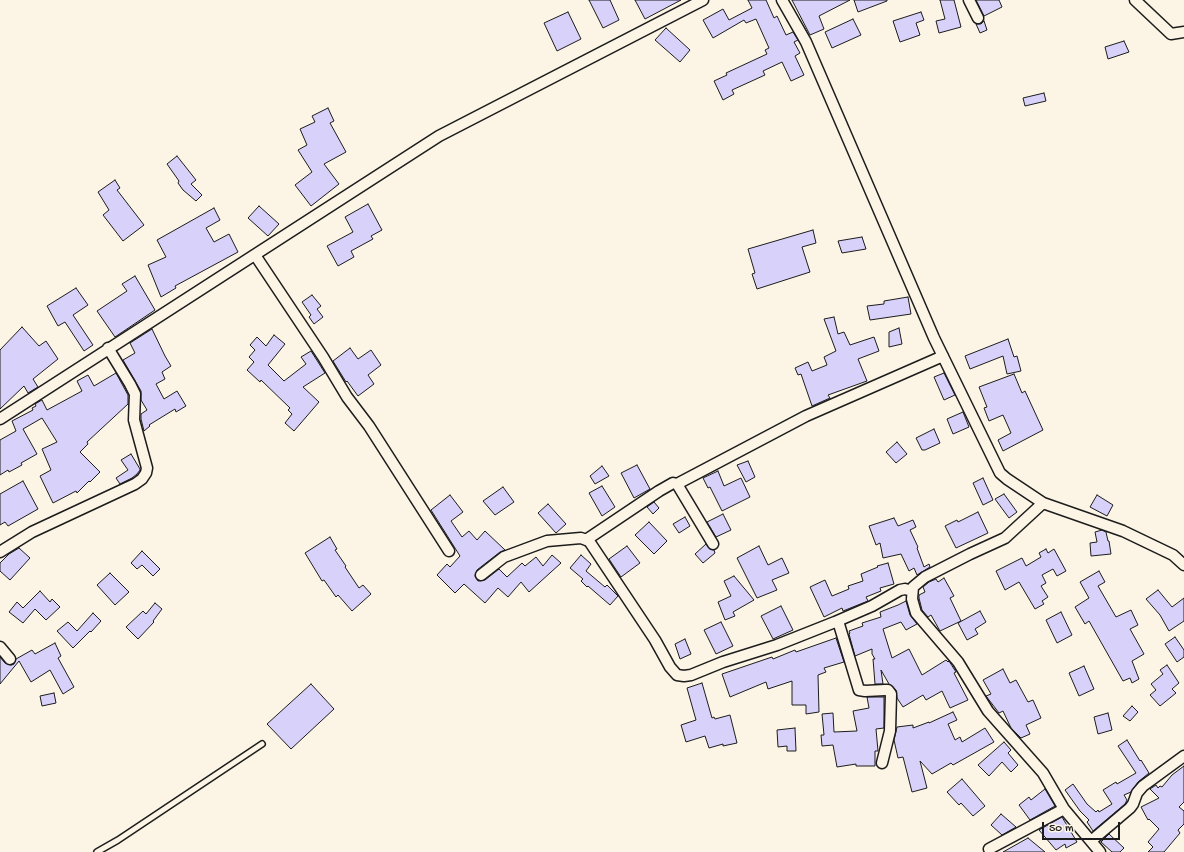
<!DOCTYPE html>
<style>
body{margin:0}
#map{position:relative;width:1184px;height:852px;overflow:hidden;background:#fcf5e5;font-family:"Gochi Hand",sans-serif}
canvas{display:block}
.scale{position:absolute;left:1042px;top:822px;width:78px;height:18px;box-sizing:border-box;border:2px solid #1c1c1c;border-top:0;padding-left:5px;font-size:12px;line-height:14px;white-space:nowrap;color:#1c1c1c;-webkit-text-stroke:3px #fcf5e5;paint-order:stroke}
</style>
<div id="map">
<canvas width="1184" height="852"></canvas>
<div class="scale">50 m</div>
</div>
<script>
const ctx = document.querySelector('canvas').getContext('2d');
ctx.lineJoin = 'round';
function paint(path, color) {
  ctx.fillStyle = color;
  ctx.fill(path, 'evenodd');
}
function toPath(rows) {
  const path = new Path2D();
  for (const r of rows) {
    path.moveTo(r[0], r[1]);
    for (let i = 2; i < r.length; i += 2) path.lineTo(r[i], r[i + 1]);
  }
  return path;
}
function strokePath(path, color, width, dash) {
  ctx.strokeStyle = color;
  ctx.lineWidth = width;
  ctx.lineCap = dash ? 'butt' : 'round';
  ctx.setLineDash(dash || []);
  ctx.stroke(path);
}
const building = toPath([
 [589,0,610,0,619,20,603,28,589,0],
 [635,0,681,0,645,19,635,0],
 [748,0,766,0,774,18,777,16,786,35,793,32,798,40,794,42,800,53,795,56,804,75,791,81,782,62,763,71,765,75,732,90,734,94,723,100,714,81,727,75,726,73,767,54,765,50,769,48,756,19,746,23,744,20,713,38,703,20,723,9,729,20,752,8,748,0],
 [792,0,850,0,819,16,824,29,810,35,792,0],
 [854,0,887,0,887,1,858,12,854,0],
 [940,0,954,0,961,27,939,33,936,21,945,19,940,0],
 [976,0,999,0,1002,7,984,16,976,0],
 [568,12,581,39,557,51,544,23,568,12],
 [921,12,924,20,916,23,920,35,900,42,893,21,921,12],
 [853,19,861,35,832,48,825,32,853,19],
 [984,21,987,30,980,33,976,24,981,24,984,21],
 [666,28,690,50,680,62,655,40,666,28],
 [1124,41,1129,52,1108,59,1105,47,1124,41],
 [1044,93,1046,101,1025,106,1023,98,1044,93],
 [328,108,334,121,330,123,346,152,324,164,339,184,311,206,295,185,312,172,298,150,307,145,300,129,315,122,312,116,328,108],
 [177,156,196,180,191,184,202,195,196,201,183,190,178,183,179,181,167,164,177,156],
 [115,180,120,188,117,190,144,225,123,241,103,215,109,210,98,192,115,180],
 [368,204,382,230,371,236,373,239,351,251,354,257,338,266,327,246,353,232,345,217,368,204],
 [259,206,279,224,268,236,248,218,259,206],
 [214,208,220,220,206,228,214,242,229,234,238,252,175,286,176,288,161,297,148,265,166,257,157,240,214,208],
 [813,230,816,243,802,247,810,272,757,289,752,274,755,273,748,249,813,230],
 [862,237,866,249,842,253,838,241,862,237],
 [135,276,155,310,115,337,97,311,127,291,122,284,135,276],
 [76,288,88,305,73,315,93,345,84,351,65,322,58,326,47,306,76,288],
 [312,295,321,306,317,309,323,317,314,324,309,317,311,315,302,302,312,295],
 [908,297,911,314,870,320,867,306,884,304,884,301,908,297],
 [834,317,838,334,844,332,850,345,874,337,879,351,858,359,867,381,828,395,830,398,812,406,801,374,798,375,795,368,808,362,812,371,827,365,824,357,836,351,824,319,834,317],
 [22,327,39,346,46,341,58,359,33,379,38,387,28,393,24,386,0,409,0,350,22,327],
 [899,328,902,344,889,347,889,332,899,328],
 [152,329,165,356,171,366,162,372,165,379,156,384,164,399,177,391,186,406,176,412,175,409,149,425,150,426,144,431,141,419,141,414,147,410,141,400,141,391,123,360,135,353,130,343,152,329],
 [274,335,285,344,268,365,284,381,306,364,301,357,311,351,325,373,303,387,319,402,294,431,285,423,292,414,288,410,290,408,261,380,260,382,247,370,254,362,249,357,255,350,250,345,257,337,266,346,274,335],
 [1008,339,1014,357,1017,356,1021,371,1007,374,1003,356,970,369,965,356,1008,339],
 [350,348,358,359,371,350,381,365,368,375,374,384,358,396,347,381,346,382,333,361,350,348],
 [116,373,128,395,128,404,87,442,88,444,80,452,100,472,90,482,89,481,77,493,76,491,53,503,40,476,51,470,42,449,57,442,42,418,23,429,37,454,21,463,22,465,9,472,8,470,0,475,0,440,16,431,12,421,33,410,32,408,36,406,35,404,42,400,47,410,82,391,77,381,88,375,94,386,116,373],
 [944,373,955,395,944,400,934,377,944,373],
 [1014,374,1022,393,1025,391,1043,430,1003,451,998,440,1011,433,1003,415,989,421,984,408,987,407,979,387,1014,374],
 [963,412,969,427,953,434,947,419,963,412],
 [934,429,940,443,925,450,922,450,916,438,934,429],
 [897,442,907,454,896,463,886,452,897,442],
 [131,454,140,469,140,470,137,474,132,478,120,484,116,478,128,470,121,460,131,454],
 [748,461,755,477,746,482,737,465,748,461],
 [637,465,650,489,634,498,621,473,637,465],
 [602,466,609,476,595,484,590,476,602,466],
 [718,471,724,486,741,478,750,497,722,511,710,487,708,488,703,478,718,471],
 [983,478,993,500,983,505,973,483,983,478],
 [23,481,38,509,8,526,5,522,0,525,0,494,23,481],
 [602,486,615,507,602,516,589,493,602,486],
 [503,487,514,502,495,515,483,501,503,487],
 [1004,494,1017,512,1009,518,995,499,1004,494],
 [450,495,463,512,451,521,462,537,469,531,477,540,485,531,505,550,500,552,477,570,475,576,478,581,485,580,499,569,507,577,522,563,525,566,536,557,543,566,552,555,561,563,529,592,521,582,508,597,498,588,485,603,464,584,455,593,437,575,447,564,450,567,460,556,431,510,450,495],
 [1097,495,1113,505,1107,516,1090,507,1097,495],
 [654,502,659,508,653,514,647,507,654,502],
 [548,504,566,524,556,533,538,513,548,504],
 [978,512,988,533,956,548,945,526,957,520,958,522,978,512],
 [723,514,731,530,716,537,707,522,723,514],
 [685,517,690,526,679,533,673,524,685,517],
 [894,518,898,526,913,520,916,527,910,530,918,547,917,548,924,567,929,564,930,567,917,575,914,568,909,571,901,554,883,558,880,543,876,545,869,526,894,518],
 [649,522,667,541,654,554,635,535,649,522],
 [1102,530,1106,532,1108,541,1109,541,1111,554,1091,556,1090,543,1097,542,1095,532,1102,530],
 [330,537,337,549,335,550,346,566,345,567,359,588,363,585,371,594,352,611,338,595,336,597,324,580,322,581,305,553,330,537],
 [706,544,710,549,714,550,715,553,703,563,695,554,706,544],
 [627,546,640,563,621,577,609,559,627,546],
 [759,546,768,565,782,558,789,573,772,580,777,590,757,598,737,558,759,546],
 [19,548,30,558,10,580,0,571,0,563,9,554,19,548],
 [1046,549,1048,553,1054,549,1066,571,1057,576,1053,569,1042,575,1046,583,1041,586,1048,597,1042,601,1044,604,1035,609,1019,582,1005,590,996,571,1022,558,1026,566,1041,557,1039,553,1046,549],
 [142,551,160,569,153,576,142,565,137,569,131,563,142,551],
 [581,555,591,564,586,571,605,587,607,585,618,596,610,605,588,586,587,587,581,581,583,579,570,568,581,555],
 [888,563,894,584,880,588,881,591,866,597,868,601,843,611,842,608,824,617,810,587,825,580,832,596,849,589,848,586,863,581,861,574,878,567,877,566,888,563],
 [1099,571,1105,582,1098,586,1116,617,1131,610,1138,625,1130,629,1144,654,1132,661,1139,679,1132,683,1130,678,1123,681,1089,621,1085,624,1075,607,1089,598,1080,582,1099,571],
 [110,573,129,592,115,605,97,585,110,573],
 [734,576,754,600,733,612,735,616,725,620,718,602,731,596,724,581,734,576],
 [944,578,954,596,950,598,961,621,940,631,931,615,928,617,922,610,919,598,919,595,925,592,923,587,929,582,936,579,938,582,944,578],
 [1158,590,1172,607,1184,598,1184,621,1169,631,1160,615,1146,599,1158,590],
 [40,591,50,602,52,599,60,607,46,620,35,609,23,623,9,612,17,602,23,608,40,591],
 [906,601,910,615,917,624,906,630,901,622,883,629,892,658,909,649,922,675,946,660,948,662,949,661,956,672,954,673,968,700,950,708,942,691,926,700,923,695,903,707,897,698,896,690,889,684,881,670,883,684,875,684,873,659,875,659,872,654,872,649,855,656,849,634,850,633,849,631,863,626,862,623,881,617,880,612,898,605,906,601],
 [155,603,162,609,153,621,154,622,138,639,126,627,143,611,146,614,155,603],
 [781,606,793,630,773,639,761,616,781,606],
 [980,611,986,622,975,629,978,634,967,640,958,623,980,611],
 [1061,612,1072,635,1057,643,1046,620,1061,612],
 [93,613,101,621,91,632,90,631,73,648,57,631,68,622,77,631,93,613],
 [721,622,733,646,716,654,704,630,721,622],
 [1175,637,1184,650,1184,657,1177,662,1165,644,1175,637],
 [836,638,844,662,824,668,826,672,818,675,819,712,806,714,806,705,792,705,792,681,768,689,766,682,730,697,722,674,772,657,773,659,795,650,796,652,836,638],
 [685,639,691,654,680,659,675,644,685,639],
 [55,643,61,656,58,658,74,687,63,694,50,670,31,682,19,661,0,684,0,657,5,663,11,665,14,664,16,659,32,650,35,654,55,643],
 [1167,665,1179,683,1172,689,1176,693,1160,706,1150,695,1156,690,1151,684,1163,674,1160,670,1167,665],
 [1084,666,1094,689,1079,696,1069,673,1084,666],
 [1003,669,1010,683,1016,680,1028,702,1033,700,1041,718,1026,725,1030,734,1021,738,1011,728,1003,711,999,713,986,696,991,694,983,680,1003,669],
 [702,683,712,718,714,717,715,719,730,715,737,743,723,746,723,744,709,748,705,736,686,742,681,725,696,720,687,688,702,683],
 [311,684,334,709,291,749,267,724,311,684],
 [54,693,56,703,42,706,40,696,54,693],
 [867,697,884,697,884,728,876,729,878,751,875,751,875,766,856,766,856,764,837,767,833,745,822,746,821,735,824,735,822,714,833,713,834,732,857,731,853,711,869,708,867,697],
 [1132,706,1138,712,1130,721,1123,716,1132,706],
 [953,712,957,720,948,724,955,740,960,737,962,742,985,728,994,742,953,765,951,763,932,774,920,761,927,788,912,792,903,757,898,758,894,740,897,727,913,725,913,728,929,722,929,723,953,712],
 [1108,713,1112,730,1098,734,1094,717,1108,713],
 [795,728,796,751,787,751,787,746,778,747,777,730,795,728],
 [1127,740,1140,761,1141,760,1149,773,1138,782,1131,792,1124,795,1127,800,1125,804,1093,831,1087,822,1089,820,1080,811,1065,790,1073,784,1087,804,1096,812,1098,810,1099,812,1112,804,1103,790,1116,782,1117,784,1136,773,1118,746,1127,740],
 [1004,742,1011,750,1008,753,1018,765,1011,772,1002,762,989,776,978,765,1004,742],
 [1184,766,1184,802,1179,807,1184,811,1184,824,1178,830,1180,833,1164,852,1148,852,1153,847,1148,842,1159,829,1149,819,1148,820,1141,807,1159,798,1150,789,1156,785,1158,788,1160,786,1162,787,1172,775,1184,766],
 [962,779,985,806,973,816,961,803,959,805,947,792,962,779],
 [1045,789,1055,806,1030,820,1019,805,1029,797,1031,800,1045,789],
 [1001,814,1016,827,1002,835,991,825,1001,814],
 [1062,817,1077,842,1066,848,1065,844,1056,850,1039,830,1062,817],
 [1109,834,1124,848,1120,852,1112,852,1101,842,1109,834],
 [1028,838,1045,852,1003,852,1028,838]
]);
const lane = toPath([
 [97,852,118,840,262,744]
]);
const street = toPath([
 [782,0,806,42,934,338,1000,473,1007,479,1043,503,1123,531,1173,555,1184,565],
 [969,0,978,18],
 [1135,0,1171,34,1184,32],
 [255,255,323,357,347,397,369,426,449,551],
 [0,419,439,136,703,0],
 [677,484,806,416,943,356],
 [1043,503,1005,538,970,554,925,577,913,587,912,599,916,613,958,662,988,711,1043,773,1064,809,1100,852],
 [586,540,659,491,673,483,677,484,713,544],
 [0,552,32,532,135,484,142,479,146,473,147,468,134,420,135,394,130,384,108,348],
 [481,575,504,557,547,541,581,538,589,541,655,640,670,667,677,675,684,676,691,675,723,662,777,645,835,622,872,606,900,590,905,589,912,591],
 [838,621,859,690,865,691,885,690,888,690,891,694,890,731,882,763],
 [0,647,10,659],
 [1091,841,1130,808,1133,804,1137,793,1143,786,1184,756],
 [989,849,1064,809]
]);
paint(building, '#d8d1fa');
strokePath(building, '#1c1c1c', 1);
strokePath(lane, '#1c1c1c', 8);
strokePath(street, '#1c1c1c', 13);
strokePath(lane, '#fcf5e5', 5);
strokePath(street, '#fcf5e5', 10);
</script>
